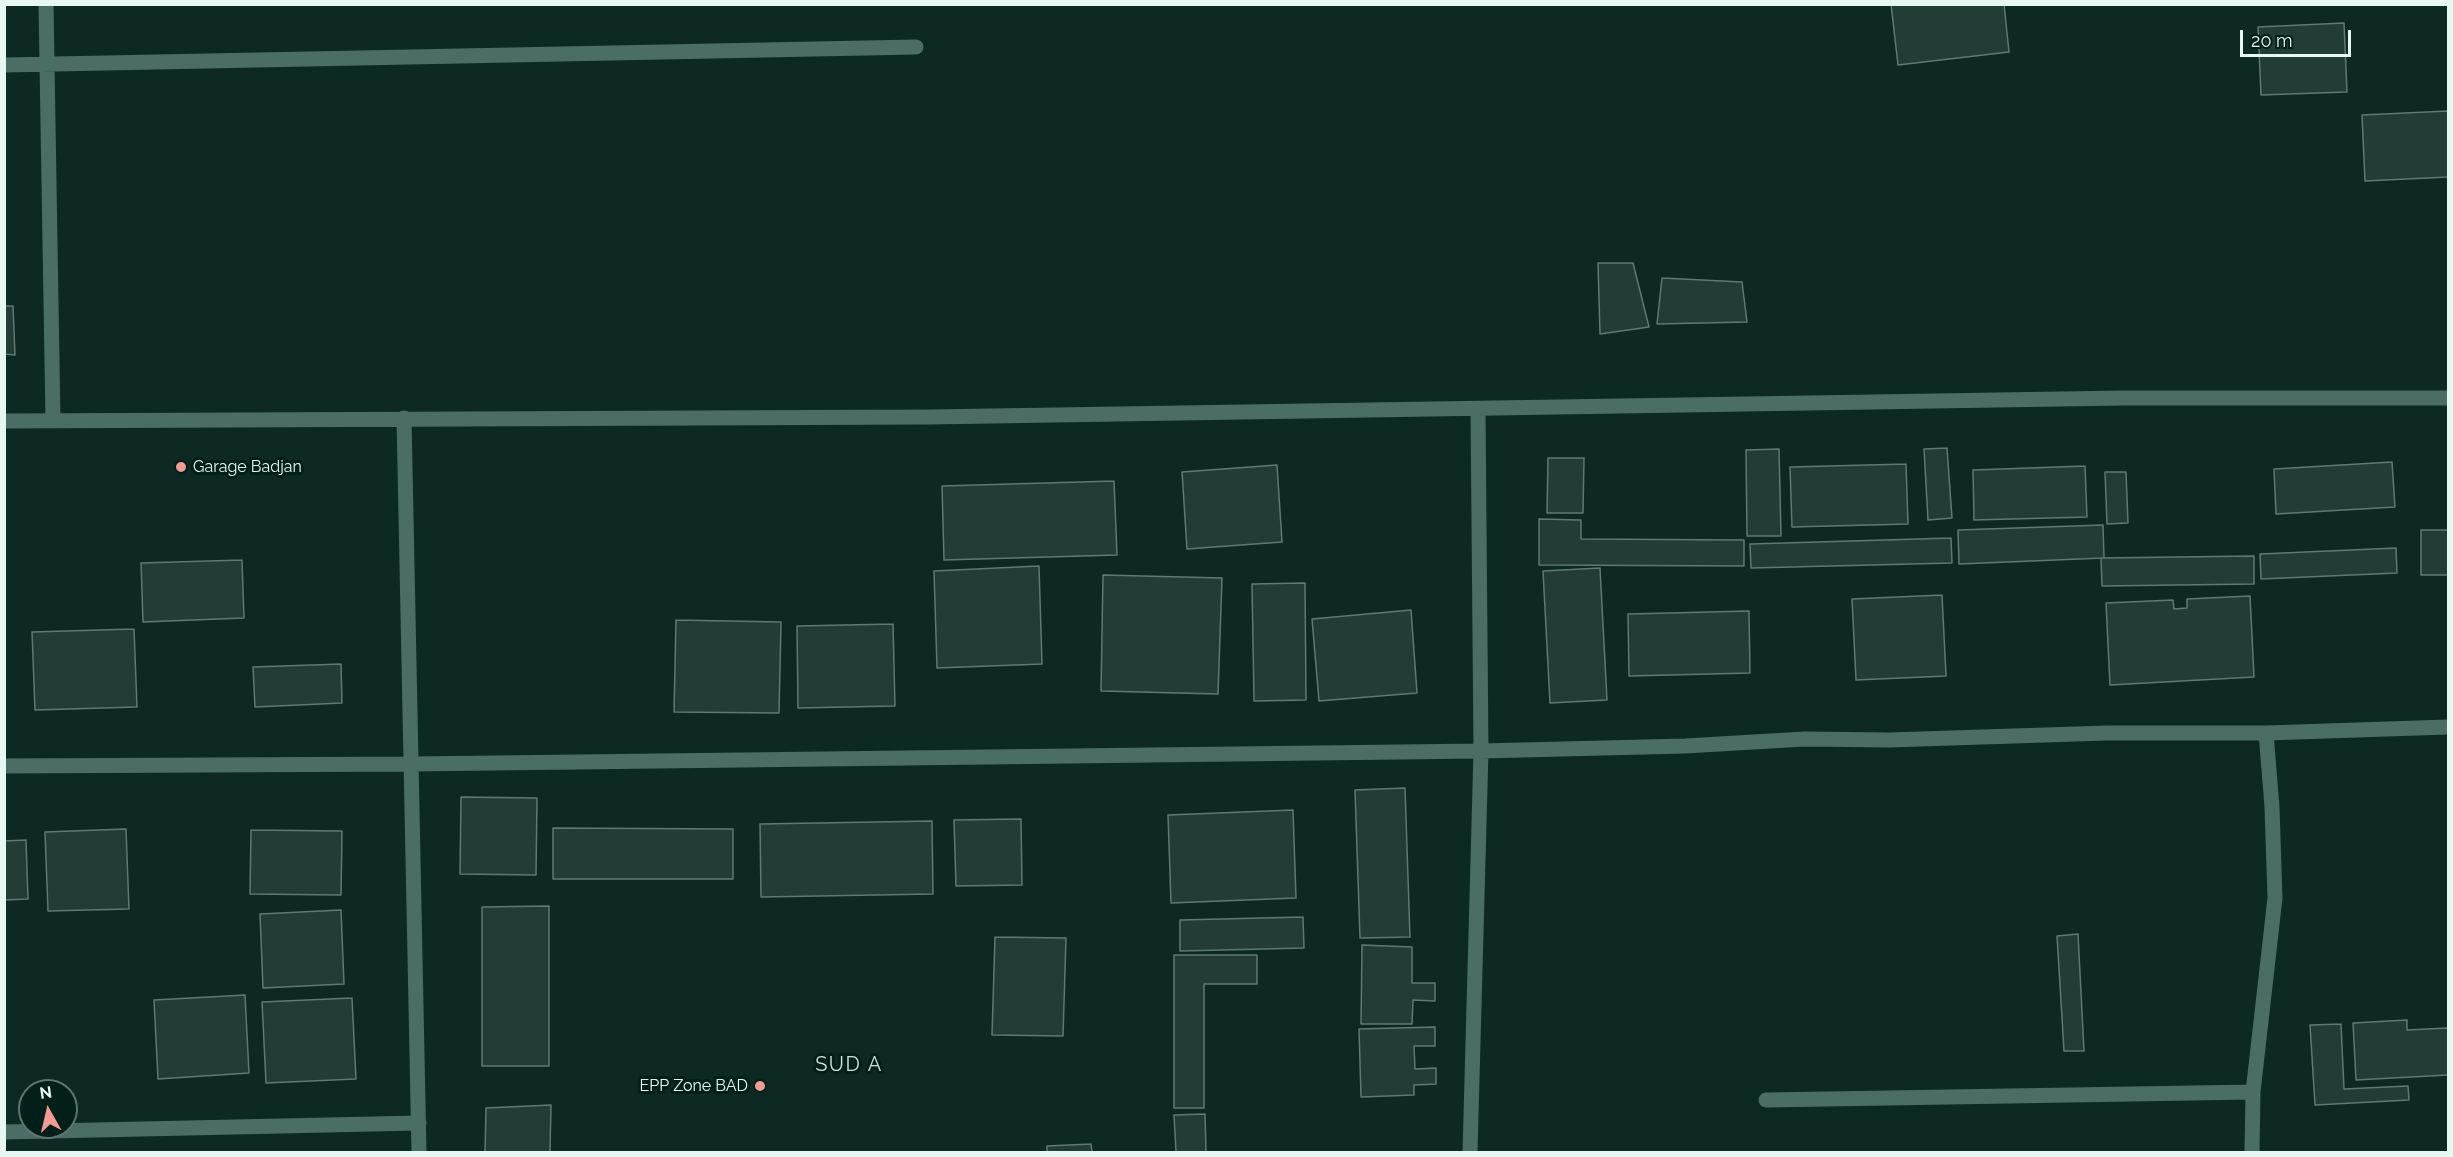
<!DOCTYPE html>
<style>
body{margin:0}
#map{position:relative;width:2453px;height:1157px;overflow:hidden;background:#0c2923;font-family:Raleway,sans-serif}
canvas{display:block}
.frame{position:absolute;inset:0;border:6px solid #e7f7f2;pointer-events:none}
.north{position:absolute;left:18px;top:1079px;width:60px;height:60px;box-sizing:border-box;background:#031f1a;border:2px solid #5e7570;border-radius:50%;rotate:352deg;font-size:16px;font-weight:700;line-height:24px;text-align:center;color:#e7f7f2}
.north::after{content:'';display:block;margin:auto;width:21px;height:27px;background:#f59c92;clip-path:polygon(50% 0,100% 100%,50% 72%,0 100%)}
.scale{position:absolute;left:2240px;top:30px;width:111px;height:27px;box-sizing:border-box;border:3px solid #e7f7f2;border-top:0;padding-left:8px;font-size:18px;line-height:21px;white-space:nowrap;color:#e7f7f2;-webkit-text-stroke:4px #031f1a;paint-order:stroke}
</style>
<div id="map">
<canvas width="2453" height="1157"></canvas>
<div class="frame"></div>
<div class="north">N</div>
<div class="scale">20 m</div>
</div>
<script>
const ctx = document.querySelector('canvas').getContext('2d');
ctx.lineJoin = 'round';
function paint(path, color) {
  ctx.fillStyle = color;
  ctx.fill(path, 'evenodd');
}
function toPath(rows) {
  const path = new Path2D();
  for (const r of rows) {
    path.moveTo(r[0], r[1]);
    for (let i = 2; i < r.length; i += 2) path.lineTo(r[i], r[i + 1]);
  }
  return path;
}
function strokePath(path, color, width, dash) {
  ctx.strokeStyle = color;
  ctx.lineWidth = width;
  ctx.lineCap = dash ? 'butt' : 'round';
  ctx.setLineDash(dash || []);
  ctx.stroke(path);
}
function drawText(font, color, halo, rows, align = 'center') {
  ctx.font = font + ' Raleway,sans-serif';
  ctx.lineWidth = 6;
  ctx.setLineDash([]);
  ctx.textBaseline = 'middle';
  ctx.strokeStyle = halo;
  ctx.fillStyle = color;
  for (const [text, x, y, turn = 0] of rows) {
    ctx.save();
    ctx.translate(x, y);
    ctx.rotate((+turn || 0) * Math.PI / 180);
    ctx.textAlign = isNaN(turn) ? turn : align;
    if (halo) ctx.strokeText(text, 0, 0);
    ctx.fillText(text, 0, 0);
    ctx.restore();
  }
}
const building = toPath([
 [1891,4,2004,4,2009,52,1898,65,1891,4],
 [2344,23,2347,92,2261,95,2258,27,2344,23],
 [2448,111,2448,177,2365,181,2362,115,2448,111],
 [1598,263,1633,263,1649,327,1600,334,1598,263],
 [1662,278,1742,282,1747,322,1657,324,1662,278],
 [4,306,13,306,15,355,4,354,4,306],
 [1947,448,1952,518,1928,520,1924,449,1947,448],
 [1779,449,1781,536,1747,536,1746,450,1779,449],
 [1548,458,1584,458,1583,513,1547,513,1548,458],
 [2392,462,2395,507,2276,514,2274,469,2392,462],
 [1906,464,1908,524,1792,527,1790,467,1906,464],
 [1277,465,1282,542,1187,549,1182,472,1277,465],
 [2085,466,2087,517,1974,520,1973,470,2085,466],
 [2105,472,2126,472,2128,523,2107,524,2105,472],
 [1114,481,1117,555,944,560,942,486,1114,481],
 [1539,519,1581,520,1581,539,1744,540,1744,566,1539,565,1539,519],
 [2103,525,2104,558,1959,564,1958,530,2103,525],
 [2421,530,2448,530,2448,575,2421,575,2421,530],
 [1951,538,1952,563,1751,568,1750,544,1951,538],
 [2396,548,2397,573,2261,579,2260,554,2396,548],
 [2254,556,2254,584,2102,586,2101,558,2254,556],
 [242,560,244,618,143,622,141,563,242,560],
 [1039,566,1042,664,937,668,934,571,1039,566],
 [1600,568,1607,700,1550,703,1543,571,1600,568],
 [1103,575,1222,578,1218,694,1101,691,1103,575],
 [1305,583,1306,700,1254,701,1252,584,1305,583],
 [1942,595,1946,676,1856,680,1852,599,1942,595],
 [2250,596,2254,677,2110,685,2106,603,2173,600,2174,609,2187,608,2187,599,2250,596],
 [1411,610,1417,693,1319,701,1312,619,1411,610],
 [1749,611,1750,673,1629,676,1628,614,1749,611],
 [676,620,781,622,779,713,674,712,676,620],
 [893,624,895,706,798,708,797,626,893,624],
 [134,629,137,707,35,710,32,632,134,629],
 [341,664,342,703,255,707,253,667,341,664],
 [1405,788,1410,937,1360,938,1355,790,1405,788],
 [461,797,537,798,536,875,460,874,461,797],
 [1293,810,1296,898,1171,903,1168,815,1293,810],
 [1021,819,1022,885,956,886,954,820,1021,819],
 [932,821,933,894,761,897,760,824,932,821],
 [553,828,733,829,733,879,553,879,553,828],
 [126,829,129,909,48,911,45,832,126,829],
 [251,830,342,831,341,895,250,894,251,830],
 [26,840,28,899,4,900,4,841,26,840],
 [549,906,549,1066,482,1066,482,907,549,906],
 [341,910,344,984,263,988,260,914,341,910],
 [1303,917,1304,948,1180,951,1180,920,1303,917],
 [2078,934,2084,1051,2064,1051,2057,936,2078,934],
 [995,937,1066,938,1063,1036,992,1035,995,937],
 [1362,945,1412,947,1412,983,1435,983,1435,1001,1413,1000,1412,1024,1361,1024,1362,945],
 [1174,955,1257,955,1257,984,1204,984,1204,1108,1174,1108,1174,955],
 [245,995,249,1073,158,1079,154,1000,245,995],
 [352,998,356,1079,266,1083,262,1002,352,998],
 [2407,1020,2407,1030,2448,1028,2448,1075,2356,1080,2353,1023,2407,1020],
 [2341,1024,2344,1089,2408,1086,2409,1100,2315,1105,2310,1025,2341,1024],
 [1435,1027,1435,1046,1414,1046,1415,1069,1436,1068,1436,1084,1414,1085,1414,1095,1361,1097,1359,1029,1435,1027],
 [551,1105,550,1152,485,1152,486,1108,551,1105],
 [1205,1114,1206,1152,1176,1152,1174,1115,1205,1114],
 [1091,1144,1092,1152,1047,1152,1047,1146,1091,1144]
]);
const street = toPath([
 [46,4,53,421],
 [4,65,916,47],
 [404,418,419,1152],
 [4,421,929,417,2123,398,2448,398],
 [4,766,412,764,1481,751,1685,746,1805,739,1889,740,2107,733,2266,733,2448,727],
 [1766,1100,2253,1092],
 [4,1132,419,1123],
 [1470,1152,1481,751,1478,409],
 [2252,1152,2253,1092,2275,898,2272,807,2266,733]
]);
const markers = [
 [181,467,6,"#f59c92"],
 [760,1086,6,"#f59c92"]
];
const poiNames = [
 ["Garage Badjan",193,467],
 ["EPP Zone BAD",748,1086,"right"]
];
const quarterNames = [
 ["SUD A",849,1065]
];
paint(building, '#213d36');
strokePath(building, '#5d7b73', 1.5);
strokePath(street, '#4a6d64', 15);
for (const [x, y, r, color] of markers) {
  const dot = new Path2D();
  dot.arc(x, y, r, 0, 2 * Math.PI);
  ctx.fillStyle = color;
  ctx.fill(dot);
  strokePath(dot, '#031f1a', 2);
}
drawText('16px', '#e7f7f2', '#031f1a', poiNames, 'left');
ctx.letterSpacing = '1.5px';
drawText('20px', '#c3e4db', '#031f1a', quarterNames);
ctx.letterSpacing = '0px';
</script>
